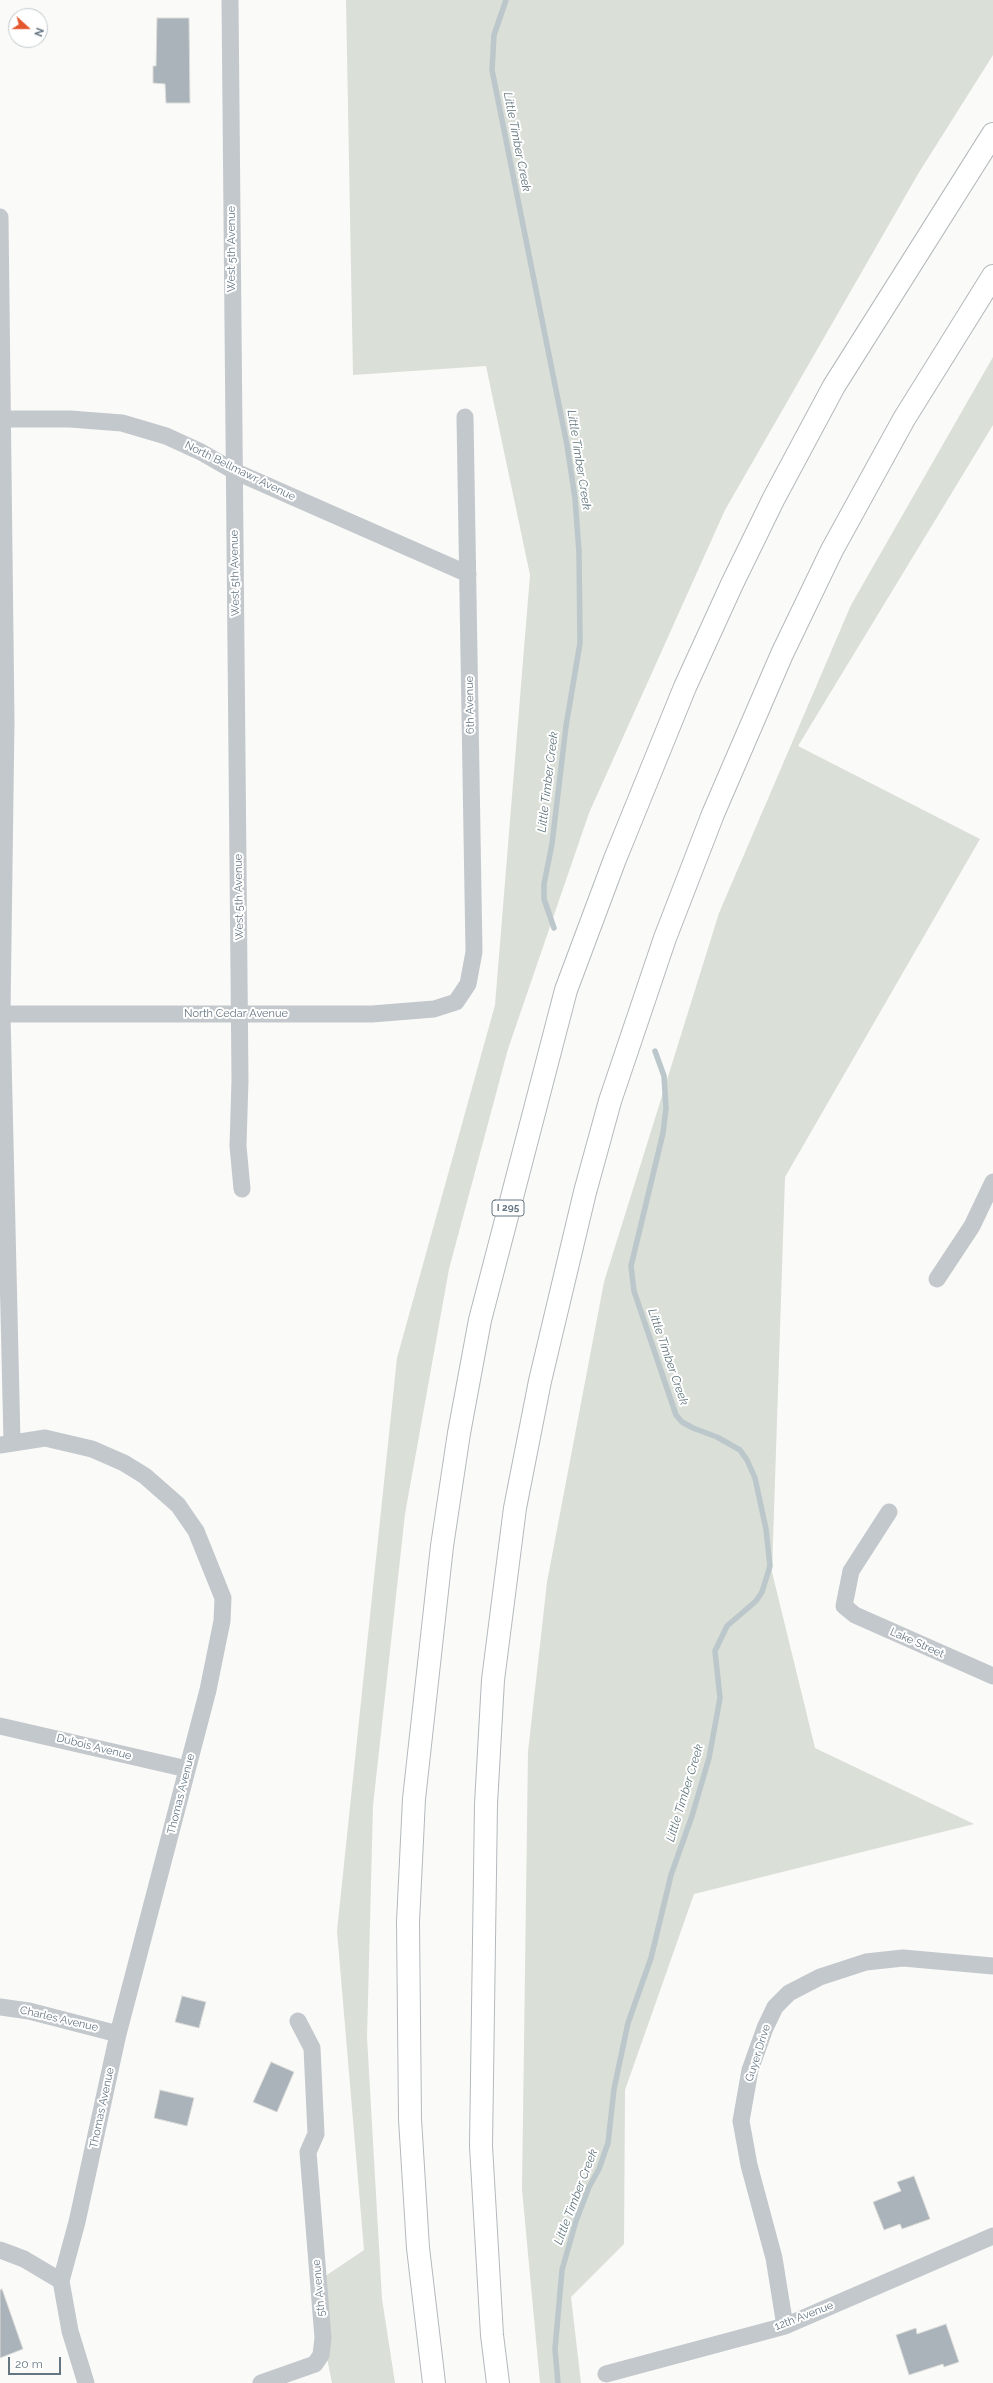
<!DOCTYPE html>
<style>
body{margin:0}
#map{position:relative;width:993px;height:2383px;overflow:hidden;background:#fafaf8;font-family:Raleway,sans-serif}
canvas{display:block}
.north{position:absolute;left:8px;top:8px;width:40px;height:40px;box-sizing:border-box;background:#fff;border:1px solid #c1c8cd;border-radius:50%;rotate:111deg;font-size:11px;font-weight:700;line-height:16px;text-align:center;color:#657683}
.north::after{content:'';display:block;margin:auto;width:14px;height:18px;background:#e4572e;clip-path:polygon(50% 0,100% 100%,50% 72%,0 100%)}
.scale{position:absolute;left:8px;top:2357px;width:53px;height:18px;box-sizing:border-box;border:2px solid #657683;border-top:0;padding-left:5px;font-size:12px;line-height:14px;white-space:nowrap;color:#657683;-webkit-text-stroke:3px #fff;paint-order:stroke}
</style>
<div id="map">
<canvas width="993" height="2383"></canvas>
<div class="north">N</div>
<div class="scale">20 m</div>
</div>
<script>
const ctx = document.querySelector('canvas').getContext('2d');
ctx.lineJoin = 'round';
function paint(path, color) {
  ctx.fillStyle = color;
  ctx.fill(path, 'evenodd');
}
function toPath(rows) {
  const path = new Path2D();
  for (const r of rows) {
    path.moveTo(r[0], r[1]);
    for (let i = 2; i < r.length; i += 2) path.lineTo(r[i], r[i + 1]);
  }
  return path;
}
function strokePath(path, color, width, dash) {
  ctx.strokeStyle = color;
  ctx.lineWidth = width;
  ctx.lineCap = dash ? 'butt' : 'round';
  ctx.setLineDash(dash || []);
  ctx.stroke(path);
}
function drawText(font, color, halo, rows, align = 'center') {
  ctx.font = font + ' Raleway,sans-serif';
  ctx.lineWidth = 4;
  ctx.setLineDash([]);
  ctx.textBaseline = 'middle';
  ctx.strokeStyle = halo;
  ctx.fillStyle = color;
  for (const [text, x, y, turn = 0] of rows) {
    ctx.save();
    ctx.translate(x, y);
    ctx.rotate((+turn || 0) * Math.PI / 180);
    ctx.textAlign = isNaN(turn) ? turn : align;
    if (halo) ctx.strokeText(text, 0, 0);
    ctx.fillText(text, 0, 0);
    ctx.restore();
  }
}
const green = toPath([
 [346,0,993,0,993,55,918,174,725,510,589,813,508,1049,449,1269,405,1514,373,1806,367,2037,382,2299,395,2383,332,2383,327,2358,324,2277,364,2250,337,1931,397,1358,495,1005,530,575,486,366,353,375],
 [993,357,993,425,798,746,980,839,785,1177,772,1572,815,1748,974,1824,694,1894,625,2090,624,2244,571,2297,581,2383,540,2383,522,2189,528,1752,547,1582,604,1282,719,913,851,605]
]);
const stream = toPath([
 [506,0,494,35,492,70,567,445,575,498,579,552,580,643,566,726,552,844,544,884,544,899,554,928],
 [558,2383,555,2349,562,2270,576,2221,589,2187,599,2169,608,2143,614,2089,628,2023,651,1958,671,1875,692,1816,709,1758,720,1698,715,1651,727,1626,756,1601,762,1592,770,1566,766,1529,755,1478,747,1460,740,1450,717,1437,693,1428,682,1422,676,1415,634,1291,631,1266,663,1133,666,1108,664,1076,655,1051]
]);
const building = toPath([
 [157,18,189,18,190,103,166,103,165,84,153,83,153,66,156,66,157,18],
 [182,1996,206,2002,199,2028,175,2022,182,1996],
 [271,2062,294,2072,277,2112,253,2102,271,2062],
 [160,2090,194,2098,187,2126,154,2118,160,2090],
 [914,2176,930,2219,902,2229,900,2224,884,2230,873,2202,901,2191,897,2182,914,2176],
 [2,2289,23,2349,0,2358,0,2290,2,2289],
 [946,2324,959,2362,944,2367,943,2364,909,2375,896,2335,916,2328,917,2334,946,2324]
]);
const minor = toPath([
 [230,0,240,1080,238,1146,242,1189],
 [0,217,6,721,2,1014,12,1441],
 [0,419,70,419,122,423,166,436,201,452,234,471,468,574],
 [0,1014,372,1014,434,1009,456,1002,468,984,474,952,465,417],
 [937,1279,972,1226,993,1182],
 [0,1445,45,1438,92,1449,124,1463,145,1476,178,1505,196,1531,223,1598,222,1621,208,1690,118,2034,77,2222,61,2281,70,2331,86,2383],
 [889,1512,851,1571,844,1606,855,1615,993,1676],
 [0,1726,187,1769],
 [0,2007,29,2011,118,2034],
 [0,2250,24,2259,61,2281],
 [785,2326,774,2258,749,2165,741,2121,750,2070,765,2028,775,2007,789,1993,820,1977,866,1962,903,1958,993,1966],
 [606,2374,785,2326,993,2236],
 [261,2383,315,2364,321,2355,323,2338,308,2152,316,2134,312,2048,298,2021]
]);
const highway = toPath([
 [434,2383,418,2248,410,2119,408,1922,414,1799,442,1546,459,1433,480,1320,566,990,615,859,685,687,732,584,774,498,834,386,993,134],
 [498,2383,492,2335,481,2146,486,1804,493,1680,515,1508,540,1381,585,1192,610,1101,665,938,713,814,782,654,832,550,904,419,993,276]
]);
const shields = [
 [508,1208,32]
];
const shieldNames = [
 ["I 295",508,1208]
];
const streetNames = [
 ["West 5th Avenue",232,249,-90],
 ["North Bellmawr Avenue",240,471,26],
 ["West 5th Avenue",235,573,-91],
 ["6th Avenue",470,705,-91],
 ["West 5th Avenue",239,897,-91],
 ["North Cedar Avenue",236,1014],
 ["Lake Street",917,1643,24],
 ["Dubois Avenue",94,1747,14],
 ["Thomas Avenue",181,1794,-76],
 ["Charles Avenue",59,2019,13],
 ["Guyer Drive",758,2053,-72],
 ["Thomas Avenue",102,2108,-78],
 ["5th Avenue",319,2288,-95],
 ["12th Avenue",804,2316,-21]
];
const waterNames = [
 ["Little Timber Creek",517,142,79],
 ["Little Timber Creek",579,460,81],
 ["Little Timber Creek",548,782,-83],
 ["Little Timber Creek",668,1357,71],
 ["Little Timber Creek",685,1793,-73],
 ["Little Timber Creek",576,2197,-69]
];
paint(green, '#dadfd7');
strokePath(stream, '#bbc7cb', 5.5);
paint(building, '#aab3b9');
strokePath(building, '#dcdcda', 1);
strokePath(highway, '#b4b9bd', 24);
strokePath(minor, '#c3c8cc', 17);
strokePath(highway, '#fff', 22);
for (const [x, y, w] of shields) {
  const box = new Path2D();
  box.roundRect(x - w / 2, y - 8, w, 16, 3);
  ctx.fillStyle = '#fff';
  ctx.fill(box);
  strokePath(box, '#657683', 1);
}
drawText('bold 10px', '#657683', null, shieldNames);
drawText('11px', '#657683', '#fff', streetNames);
drawText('italic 12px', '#60757c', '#fff', waterNames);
</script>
